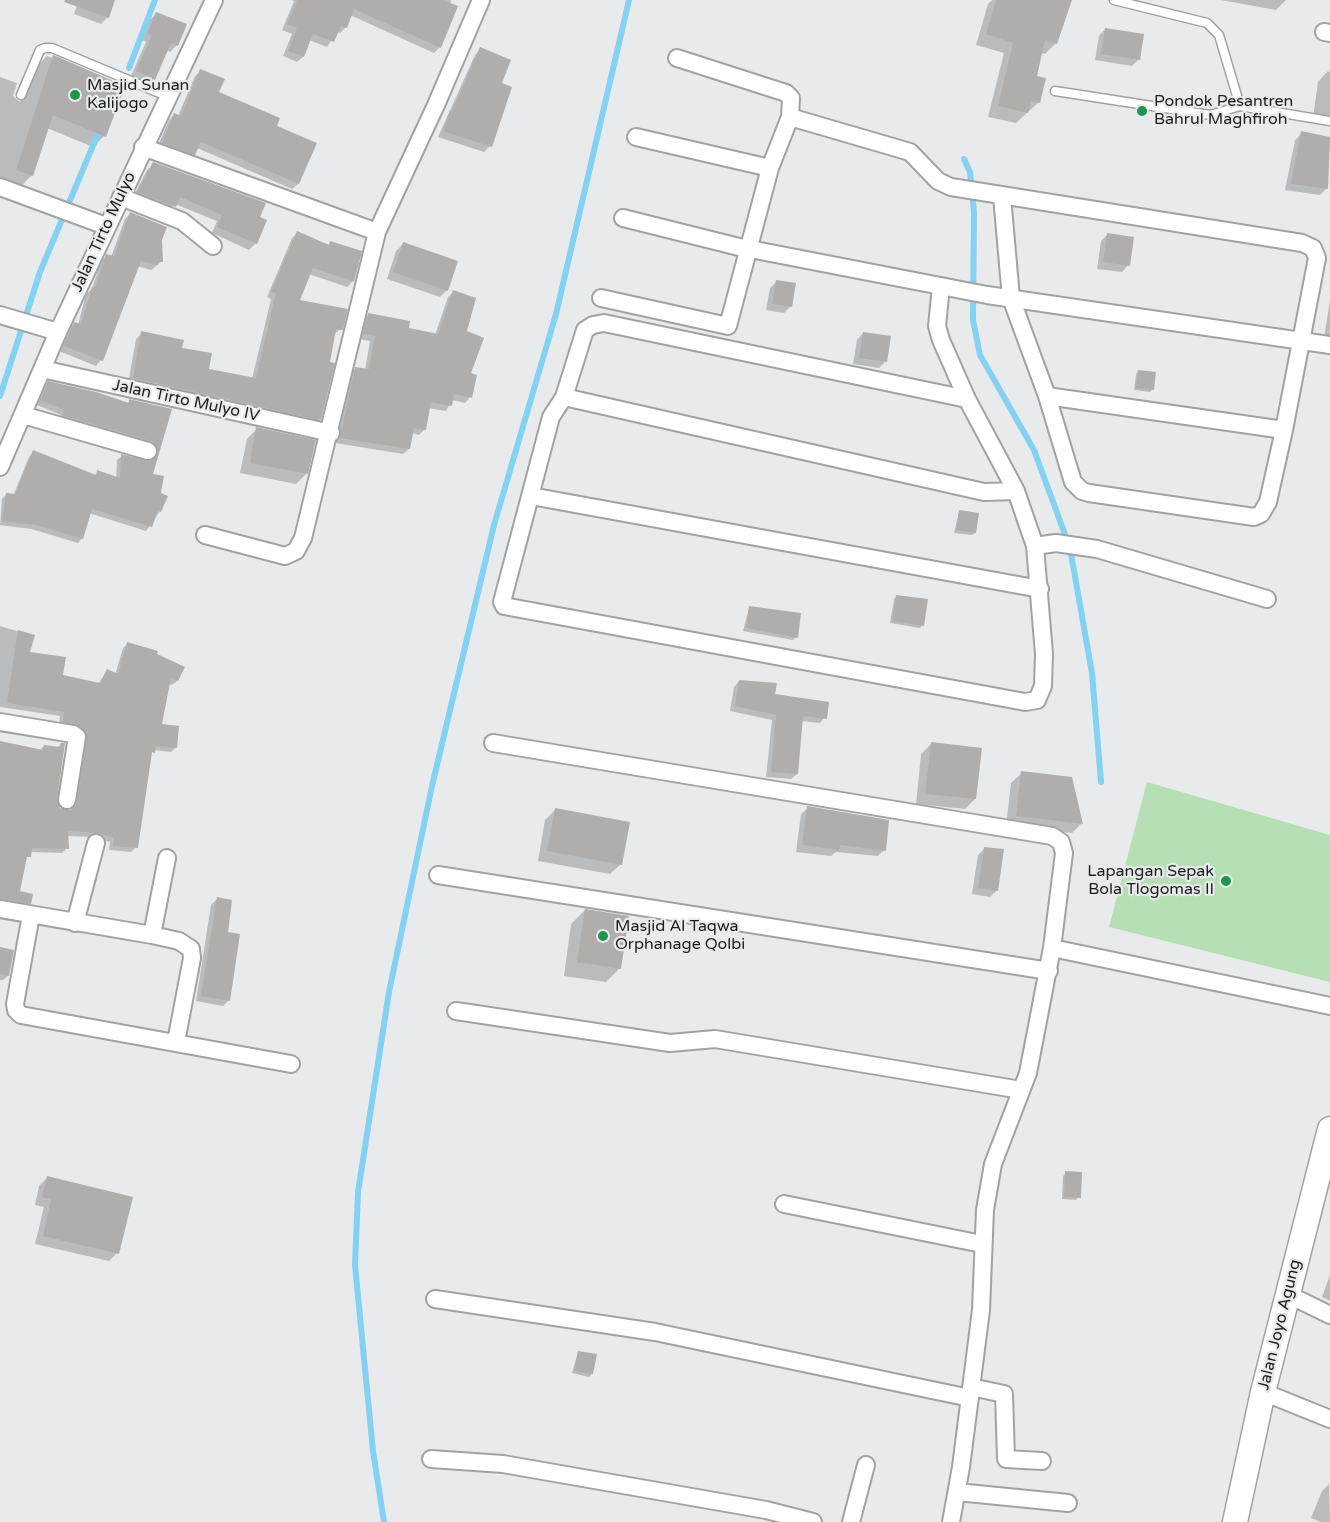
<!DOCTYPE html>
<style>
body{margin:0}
canvas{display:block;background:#e8eaec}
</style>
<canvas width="1330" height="1522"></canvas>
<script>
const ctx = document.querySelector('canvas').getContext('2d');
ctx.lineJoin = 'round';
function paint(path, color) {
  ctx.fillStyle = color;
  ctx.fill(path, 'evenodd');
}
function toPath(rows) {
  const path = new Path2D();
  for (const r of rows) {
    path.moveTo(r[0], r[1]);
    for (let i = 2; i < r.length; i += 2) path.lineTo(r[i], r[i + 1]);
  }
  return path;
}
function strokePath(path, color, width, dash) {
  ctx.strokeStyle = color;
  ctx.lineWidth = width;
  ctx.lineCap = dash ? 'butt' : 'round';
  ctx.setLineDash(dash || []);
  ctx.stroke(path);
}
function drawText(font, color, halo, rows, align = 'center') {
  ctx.font = font + ' "Varela Round",sans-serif';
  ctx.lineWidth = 4.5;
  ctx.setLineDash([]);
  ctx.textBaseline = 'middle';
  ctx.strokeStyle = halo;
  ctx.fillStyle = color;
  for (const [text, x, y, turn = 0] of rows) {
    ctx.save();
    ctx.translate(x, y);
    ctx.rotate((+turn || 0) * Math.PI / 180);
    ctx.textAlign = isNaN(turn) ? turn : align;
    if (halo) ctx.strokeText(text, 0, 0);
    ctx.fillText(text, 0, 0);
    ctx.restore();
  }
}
const green = toPath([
 [1147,782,1330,835,1330,982,1109,927]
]);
const shadow = toPath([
 [79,0,114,0,108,17,101,24,74,14],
 [291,0,451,0,440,47,434,53,350,15,346,27,340,33,337,31,327,47,309,40,303,57,297,62,283,56,292,34,282,30,294,1],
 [992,0,1071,0,1056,43,1045,54,1041,53,1035,77,1039,102,1016,123,988,117,1004,53,976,45,988,4],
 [1221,0,1286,0,1276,10],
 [156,14,177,45,170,52,166,50,154,79,147,86,130,78,146,42,142,40,150,20],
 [1105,29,1139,59,1132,66,1095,60,1099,36],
 [481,48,490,146,484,152,438,137,475,55],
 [47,56,123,86,104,136,93,147,47,128,32,175,21,186,0,179,0,77,17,83,13,96,20,102,36,67],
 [201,71,217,93,275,127,315,144,298,184,292,189,197,148,188,159,157,148,169,120,174,115,178,116,195,76],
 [1328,71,1330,72,1330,120,1313,117,1318,82],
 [1302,133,1330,139,1327,188,1320,195,1285,190,1295,140],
 [154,164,258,218,256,243,249,250,212,233,217,221,175,204,168,213,132,199,147,170],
 [130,214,161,239,161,262,151,270,137,266,101,360,96,366,59,351,69,329,75,323,78,325,86,294,92,289,101,261,107,256,111,257,125,219],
 [297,233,328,246,331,243,353,281,347,287,309,274,298,301,341,329,334,334,319,419,314,425,128,384,136,339,142,333,181,349,207,370,252,379,271,299,267,297,292,238],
 [1107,235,1128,265,1122,272,1097,269,1101,241],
 [403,244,447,290,440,297,387,279,396,251],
 [777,281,791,306,784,313,766,310,770,288],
 [453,292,465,332,470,397,465,403,452,400,446,411,428,408,424,430,419,435,412,433,409,449,403,454,335,443,350,374,356,368,365,370,370,341,359,339,363,320,369,315,407,330,435,335,448,297],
 [1330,300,1330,338,1324,338],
 [863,333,885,362,879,368,853,364,857,340],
 [1139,371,1153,389,1150,392,1134,390,1136,374],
 [49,383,126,404,130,401,170,410,152,476,160,511,146,531,89,513,82,538,78,543,31,529,0,525,2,499,6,495,13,496,29,457,34,452,94,476,98,472,116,479,117,460,122,456,152,463,154,460,152,449,59,420,61,415,37,405],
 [257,429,306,474,296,484,240,473,247,439],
 [959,512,975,533,972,535,954,533],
 [897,596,923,625,920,628,890,623,894,599],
 [749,608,796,637,793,640,743,631],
 [0,626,33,636,28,654,62,676,98,684,107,671,115,675,123,648,128,644,155,655,177,681,172,685,169,684,160,726,176,747,171,752,154,750,150,755,136,847,131,852,109,850,110,842,93,837,67,836,67,848,62,853,30,852,24,862,18,892,30,903,25,908,0,904,0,742,40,750,44,746,57,748,61,744,55,804,64,812,71,810,83,744,59,726,60,716,0,707],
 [739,681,825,717,820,723,801,721,797,774,791,779,766,777,772,720,730,711,734,687],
 [932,743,975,799,965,809,916,804,921,754],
 [1022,773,1082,823,1072,833,1006,826,1011,783],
 [808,808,884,850,878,856,836,852,831,856,796,852,801,814],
 [555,810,621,864,610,874,538,861,545,820],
 [985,848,997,890,990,897,972,894,978,855],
 [217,899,226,934,229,1000,223,1006,196,1001,211,905],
 [585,910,620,968,606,982,564,976,571,924],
 [0,948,8,976,3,980,0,980],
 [1066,1173,1079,1197,1076,1200,1062,1199,1063,1176],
 [47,1178,117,1253,109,1261,35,1244,44,1207,35,1205,39,1186],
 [1330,1275,1330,1301,1322,1297],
 [578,1352,592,1374,589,1377,572,1373],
 [1329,1484,1330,1522,1321,1522,1311,1518,1322,1491]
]);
const stream = toPath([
 [129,68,155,0],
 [964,159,970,172,974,212,973,320,980,355,1034,450,1070,548,1092,673,1101,782],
 [0,396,40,272,97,136],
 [384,1522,373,1451,355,1265,358,1192,389,992,432,786,494,525,556,314,629,0]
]);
const building = toPath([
 [65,0,115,0,109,18,64,2],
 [297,0,443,0,458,6,441,48,354,9,347,28,341,26,334,42,313,34,304,57,288,51,297,28,287,24],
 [996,0,1072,0,1057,44,1045,40,1037,76,1046,78,1040,103,1031,101,1028,113,998,106,1013,43,986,34],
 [156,12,187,24,178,46,171,43,155,80,136,71,152,35,147,34],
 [1105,28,1144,34,1140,60,1101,54],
 [480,47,511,60,502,83,512,87,492,147,443,131,450,110,452,111],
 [53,55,125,86,106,137,53,115,33,176,16,170],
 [200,69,225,79,219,92,280,118,277,126,317,143,299,184,201,142,195,155,162,143,174,113,181,116],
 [1301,131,1330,137,1328,189,1291,184],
 [153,162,266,203,260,217,267,220,257,244,217,227,222,215,180,197,176,207,137,192],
 [130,212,167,227,162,240,163,262,158,262,158,265,141,261,103,361,64,346,74,322,81,324,92,287,95,288,106,254,114,256],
 [297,231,329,245,330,241,362,251,354,282,313,268,300,300,348,309,343,330,336,329,330,362,335,363,321,420,133,378,141,331,184,340,182,348,212,353,209,369,256,378,276,293,271,292],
 [1107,233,1134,237,1130,266,1103,262],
 [403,242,458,261,448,291,393,272],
 [776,280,796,283,792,307,772,304],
 [453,290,476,298,467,331,484,338,471,373,477,375,472,398,454,394,452,406,431,402,426,430,414,428,410,449,340,438,355,367,369,369,375,336,363,334,368,313,410,321,409,328,438,334],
 [863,332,891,336,887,362,859,358],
 [1138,370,1156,372,1154,390,1136,388],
 [48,381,96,392,129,403,129,399,172,409,153,474,164,476,161,493,168,496,161,512,158,511,152,527,92,509,83,539,36,525,2,521,6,493,15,494,33,450,96,475,97,470,120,478,121,454,150,461,158,454,158,448,151,441,62,415,64,410,40,400],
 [256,427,316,440,308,474,250,463],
 [959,510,979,513,976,533,956,530],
 [896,595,928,599,924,626,892,621],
 [749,606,801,613,798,638,746,628],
 [18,630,35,635,30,652,66,657,63,675,100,683,107,669,118,674,127,642,158,651,157,654,185,667,178,681,171,678,162,724,179,726,177,748,156,746,155,753,152,752,138,848,113,846,114,838,98,833,68,831,69,849,32,848,31,857,27,857,20,891,33,894,31,904,0,899,0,741,43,750,44,745,60,747,61,743,65,743,57,799,60,808,66,810,71,810,77,802,87,738,86,733,79,726,63,722,64,712,7,703],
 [739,680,777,683,775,694,829,702,827,719,803,716,798,774,771,772,776,715,735,706],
 [931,742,982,748,976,799,925,794],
 [1021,771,1072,777,1083,824,1016,816],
 [807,806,889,820,886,851,840,845,839,850,802,845],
 [555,808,630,822,622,865,547,851],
 [984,847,1004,849,998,891,978,888],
 [217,897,232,900,228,932,240,934,230,1001,201,996],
 [585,909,629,916,621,969,577,962],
 [0,947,14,950,9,976,0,974],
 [1065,1171,1082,1172,1081,1198,1064,1197],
 [47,1176,133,1197,119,1254,43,1236,51,1199,42,1197],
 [578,1351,597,1354,593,1374,574,1371]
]);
const service = toPath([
 [1114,0,1207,23,1219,35,1240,106],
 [1055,91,1210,115,1240,106,1330,121],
 [21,95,40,50,45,48,52,48,169,97]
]);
const minor = toPath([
 [1324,32,1330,33],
 [790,117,910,152,938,181,951,187,1302,243,1313,248,1317,258,1284,430,1268,502,1261,514,1254,517,1089,493,1082,491,1073,482,1047,396,1011,298,1002,196],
 [636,137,770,168],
 [143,147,377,232],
 [0,187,106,226],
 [121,197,182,221,213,246],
 [623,218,747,249],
 [755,250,987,295,1330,345],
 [941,286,937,326,941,340,967,399,1016,491,1035,546,1044,654,1043,686,1037,700,1025,702,504,606,502,602,551,417,564,397,585,330,593,325,604,323,967,399],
 [601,298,728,326,770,168,790,117,791,98,786,93,677,58],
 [0,315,58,332],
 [42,369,331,433],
 [1047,396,1284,430],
 [564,397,984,492,1016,491],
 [23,415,148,451],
 [0,467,58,332,214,0],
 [531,496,1040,589],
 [205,535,285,556,296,551,303,538,377,232,436,105,481,0],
 [1035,546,1056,543,1097,549,1267,599],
 [0,722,73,734,77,737,67,800],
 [493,743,1052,836,1061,842,1064,853,1052,948,1028,1073,993,1164,985,1210,981,1310,961,1467,951,1522],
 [438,875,1049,971],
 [0,909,152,935,179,941,191,949,192,958,176,1042],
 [31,915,15,1004,16,1010,21,1015,291,1064],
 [75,923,96,843],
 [152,935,167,858],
 [1052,948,1330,1006],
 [456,1011,670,1043,715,1039,1021,1090],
 [784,1204,982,1244],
 [1287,1294,1330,1315],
 [435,1299,655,1332,970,1398],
 [971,1387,1004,1394,1006,1459,1042,1461],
 [1263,1392,1330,1419],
 [431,1459,503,1464,766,1510,813,1522],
 [957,1492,1068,1503],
 [851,1522,866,1465]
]);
const secondary = toPath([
 [1235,1522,1263,1392,1330,1129]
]);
const markers = [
 [75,95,6,"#219550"],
 [1142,111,6,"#219550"],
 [1226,881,6,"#219550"],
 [603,936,6,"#219550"]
];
const poiNames = [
 ["Masjid Sunan",87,86],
 ["Kalijogo",87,104],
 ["Pondok Pesantren",1154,102],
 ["Bahrul Maghfiroh",1154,120],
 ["Lapangan Sepak",1214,872,"right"],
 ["Bola Tlogomas II",1214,890,"right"],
 ["Masjid Al Taqwa",615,927],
 ["Orphanage Qolbi",615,945]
];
const streetNames = [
 ["Jalan Tirto Mulyo",104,232,-65],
 ["Jalan Tirto Mulyo IV",186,401,12],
 ["Jalan Joyo Agung",1280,1325,-76]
];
paint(green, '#b6dfb6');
paint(shadow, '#0003');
strokePath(stream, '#85d1f1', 6);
paint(building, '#b0adad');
strokePath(service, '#a0a2a4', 11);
strokePath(minor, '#a0a2a4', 20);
strokePath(secondary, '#a0a2a4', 27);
strokePath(service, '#fff', 8);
strokePath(minor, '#fff', 16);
strokePath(secondary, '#fff', 24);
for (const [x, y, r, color] of markers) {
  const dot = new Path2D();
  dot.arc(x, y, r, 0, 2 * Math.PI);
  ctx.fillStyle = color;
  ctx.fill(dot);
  strokePath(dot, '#e8eaec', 2);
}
drawText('16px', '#1c1d1e', '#e8eaec', poiNames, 'left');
drawText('16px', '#1c1d1e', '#e8eaec', streetNames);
</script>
